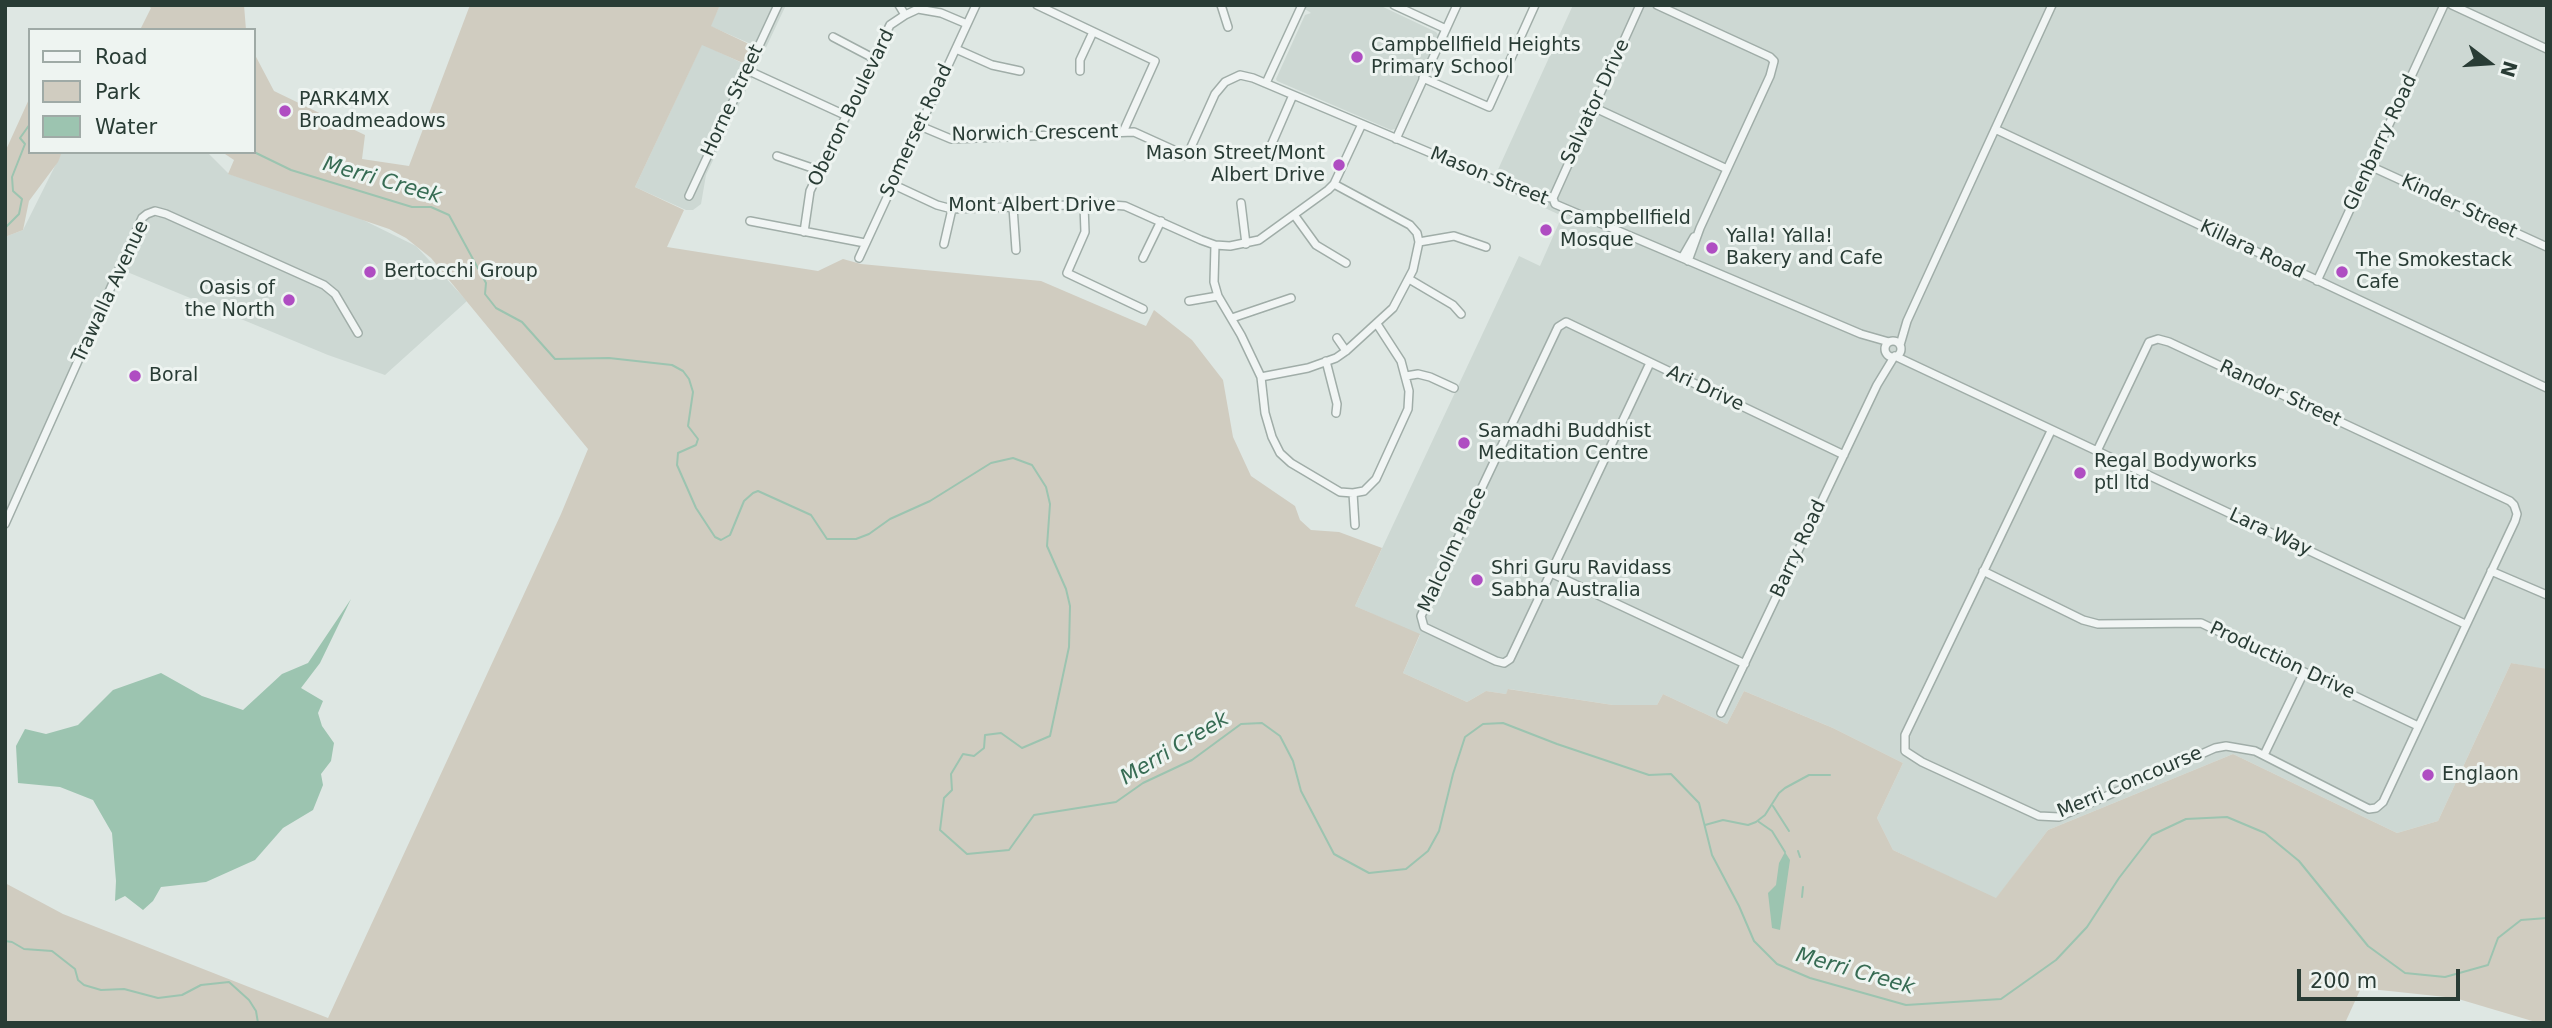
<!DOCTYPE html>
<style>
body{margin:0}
#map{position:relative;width:2552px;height:1028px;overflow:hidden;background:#dee7e3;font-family:"DejaVu Sans",sans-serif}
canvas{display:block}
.frame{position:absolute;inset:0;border:7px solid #293c35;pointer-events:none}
.legend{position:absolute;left:28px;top:28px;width:228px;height:126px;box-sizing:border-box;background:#eef4f1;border:2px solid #9faaa6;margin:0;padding:9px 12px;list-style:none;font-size:21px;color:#293c35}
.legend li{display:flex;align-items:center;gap:14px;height:35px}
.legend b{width:35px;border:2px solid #9faaa6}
.north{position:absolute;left:2454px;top:28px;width:70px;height:70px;-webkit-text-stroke:5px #eef4f1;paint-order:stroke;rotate:107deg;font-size:19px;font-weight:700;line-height:28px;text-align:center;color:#293c35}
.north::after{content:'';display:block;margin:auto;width:24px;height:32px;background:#293c35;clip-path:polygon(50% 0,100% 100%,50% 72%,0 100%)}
.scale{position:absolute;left:2297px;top:969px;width:163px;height:32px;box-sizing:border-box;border:4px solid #293c35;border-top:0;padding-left:9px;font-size:21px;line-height:24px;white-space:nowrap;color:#293c35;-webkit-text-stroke:5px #eef4f1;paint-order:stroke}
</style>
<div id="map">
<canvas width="2552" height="1028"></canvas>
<div class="frame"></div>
<ul class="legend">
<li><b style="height:9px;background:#f1f5f4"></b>Road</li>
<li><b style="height:19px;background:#d0ccc0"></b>Park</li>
<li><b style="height:19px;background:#9cc4b0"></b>Water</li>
</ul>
<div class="north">N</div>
<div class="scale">200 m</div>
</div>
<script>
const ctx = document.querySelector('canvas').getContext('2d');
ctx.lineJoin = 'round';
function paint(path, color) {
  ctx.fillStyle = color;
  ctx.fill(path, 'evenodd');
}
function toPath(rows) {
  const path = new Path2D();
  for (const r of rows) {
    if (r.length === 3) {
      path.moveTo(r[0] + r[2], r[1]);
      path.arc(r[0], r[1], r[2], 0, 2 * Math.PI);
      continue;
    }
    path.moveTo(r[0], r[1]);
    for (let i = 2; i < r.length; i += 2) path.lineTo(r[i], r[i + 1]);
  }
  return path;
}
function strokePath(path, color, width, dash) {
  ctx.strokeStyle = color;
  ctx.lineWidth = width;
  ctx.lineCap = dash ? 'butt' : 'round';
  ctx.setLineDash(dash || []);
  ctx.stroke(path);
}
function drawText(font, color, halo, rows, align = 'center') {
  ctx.font = font + ' "DejaVu Sans",sans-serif';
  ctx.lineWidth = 6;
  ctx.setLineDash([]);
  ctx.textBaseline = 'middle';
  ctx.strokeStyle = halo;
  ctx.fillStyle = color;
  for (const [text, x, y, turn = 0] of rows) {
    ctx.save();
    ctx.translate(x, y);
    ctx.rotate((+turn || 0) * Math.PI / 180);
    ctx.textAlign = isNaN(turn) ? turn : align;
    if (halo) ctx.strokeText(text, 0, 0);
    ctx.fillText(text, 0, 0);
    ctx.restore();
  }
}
const built = toPath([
 [720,5,786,5,706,175,701,204,693,210,686,210,635,187,702,44,742,63,751,44,710,26],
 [1306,5,1379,5,1436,32,1438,35,1395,129,1391,130,1277,81,1276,79,1305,15,1311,13,1305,9],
 [1573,5,2547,5,2547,670,2511,663,2438,821,2397,833,2233,754,2048,830,1996,899,1893,850,1877,818,1903,763,1833,728,1744,691,1727,724,1663,694,1657,705,1613,705,1509,689,1506,694,1486,691,1467,702,1403,673,1420,635,1355,606,1519,256,1540,266,1562,216,1530,201,1534,190,1496,174],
 [62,152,207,152,229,174,353,215,416,246,467,301,385,375,328,355,120,269,5,526,5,237,23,230]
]);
const green = toPath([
 [147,5,244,5,246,30,140,30,151,8],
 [470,5,720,5,711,26,751,45,743,63,702,45,635,187,684,210,667,247,818,271,843,259,861,264,1041,281,1146,326,1154,310,1192,340,1223,380,1233,437,1251,476,1295,506,1300,520,1311,530,1339,532,1382,548,1355,606,1420,634,1403,673,1467,702,1486,691,1506,694,1508,689,1613,705,1657,705,1663,694,1727,724,1744,691,1833,728,1903,763,1877,818,1893,850,1996,898,2048,830,2233,754,2397,833,2438,821,2511,663,2547,669,2547,1023,2539,1023,2455,998,2361,988,2345,1023,5,1023,5,883,63,914,328,1018,561,514,588,449,431,258,406,238,389,229,228,174,234,160,222,152,254,152,254,53,274,91,365,135,362,159,409,166],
 [30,97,30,152,62,152,58,162,29,201,23,230,5,237,5,152]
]);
const water = toPath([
 [351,599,320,663,301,688,323,701,318,713,322,726,334,743,331,761,321,774,323,785,313,810,283,828,255,860,206,882,161,887,153,901,143,910,125,896,115,901,116,881,112,833,93,800,60,787,18,783,16,746,25,729,46,734,78,725,113,690,161,673,202,696,243,710,282,674,308,663],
 [1785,852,1790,860,1780,930,1772,928,1768,893,1776,885,1779,863]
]);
const stream = toPath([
 [254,152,291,170,412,207,431,207,449,215,486,283,485,294,496,308,522,322,555,359,609,358,672,365,683,371,689,379,693,392,688,426,698,439,696,445,678,453,677,465,696,508,715,537,721,540,730,535,744,501,753,493,758,491,811,515,827,539,856,539,869,534,890,519,930,501,991,463,1013,458,1032,465,1046,487,1050,504,1047,546,1066,589,1070,606,1069,647,1050,736,1022,748,1001,733,985,735,984,748,974,756,963,754,951,774,952,790,944,798,940,830,967,854,1009,850,1034,815,1116,802,1143,783,1192,760,1241,724,1262,723,1280,736,1293,761,1301,791,1334,854,1369,873,1406,869,1428,851,1439,831,1453,774,1465,737,1483,724,1503,723,1557,744,1649,775,1671,774,1699,803,1712,855,1739,906,1754,941,1777,964,1810,978,1906,1005,2001,999,2056,960,2087,927,2119,878,2152,835,2186,819,2227,817,2265,833,2299,861,2368,946,2405,973,2445,977,2488,965,2498,938,2521,920,2547,918],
 [5,228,19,214,22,199,13,191,12,177,25,144,20,138,30,124],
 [1773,806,1789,831],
 [1759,822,1772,831,1785,852],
 [1705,825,1723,820,1748,825,1756,822,1765,815,1779,793,1785,788,1809,775,1830,775],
 [1798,851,1800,857],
 [1802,897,1803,887],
 [5,941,12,942,24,949,52,951,75,969,78,980,84,985,101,990,124,989,158,998,182,995,201,985,229,982,249,1000,256,1011,258,1023]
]);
const minor = toPath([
 [899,5,905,15],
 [1037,5,1155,61,1123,132],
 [1221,5,1228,27],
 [1394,5,1446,29],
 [1657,5,1770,57,1774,61,1770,76,1700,228,1688,261],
 [2452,5,2547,49],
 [833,37,873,58],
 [956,49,992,65,1020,71],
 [747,70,847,116],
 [1080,71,1080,60,1093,32],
 [1423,78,1489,107,1535,5],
 [1266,83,1302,5],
 [1593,107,1727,169],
 [920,126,951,139,1134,132,1187,156,1215,94,1225,82,1240,75,1253,78,1535,197,1553,198,1555,204,1861,334,1889,342],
 [1995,129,2547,388],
 [1396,139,1457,5],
 [1270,148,1293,95],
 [777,156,821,171],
 [2370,166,2547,247],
 [892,184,937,205,952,209,1099,204,1125,206,1201,240,1215,245,1230,246,1259,240,1328,190,1334,184,1362,124],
 [689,196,778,5],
 [1553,198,1640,5],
 [1241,203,1246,244],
 [1084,205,1085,232,1067,273,1143,309],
 [1013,207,1016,250],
 [1295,216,1316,245,1346,263],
 [750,221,865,243],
 [804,232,810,191,890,25,905,15,918,9,941,13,967,24],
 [1419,242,1454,236,1486,247],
 [944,244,952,209],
 [1215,245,1214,282,1218,296,1241,335,1261,377,1265,413,1272,437,1280,453,1291,463,1340,492,1353,493,1364,491,1376,479,1408,409,1409,391,1401,361,1377,324],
 [859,258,976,5],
 [1143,258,1161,221],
 [1682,258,1694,237],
 [1409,279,1453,305,1461,314],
 [2317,281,2444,5],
 [1189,301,1218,296],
 [1232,318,1291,298],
 [1337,338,1346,351],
 [1893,349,8],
 [1900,345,1907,321,2052,5],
 [1895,356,2465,624],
 [1326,361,1337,404,1336,413],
 [1650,363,1510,659,1504,663,1496,661,1424,627,1421,616,1558,327,1566,322,1844,455],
 [1406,376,1418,374,1430,377,1454,388],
 [1261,377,1308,368,1336,358,1346,351,1393,308,1413,270,1419,242,1417,233,1410,225,1334,184],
 [2051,431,1905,735,1905,751,1922,762,2039,816,2059,817,2215,748,2226,746,2255,751,2369,809,2376,808,2383,802,2515,521,2517,514,2514,505,2510,501,2169,342,2158,339,2149,342,2097,451],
 [1353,493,1355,525],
 [5,524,142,218,147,214,155,211,166,214,324,285,335,294,358,333],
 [1983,571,2083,620,2098,624,2201,623,2418,726],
 [2491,571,2547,595],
 [1551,573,1745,664],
 [1721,713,1877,385,1894,357],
 [2264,755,2304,672]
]);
const markers = [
 [1357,57,7,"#af4dc2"],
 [285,111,7,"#af4dc2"],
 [1339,165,7,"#af4dc2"],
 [1546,230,7,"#af4dc2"],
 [1712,248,7,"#af4dc2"],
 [370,272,7,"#af4dc2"],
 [2342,272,7,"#af4dc2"],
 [289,300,7,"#af4dc2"],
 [135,376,7,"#af4dc2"],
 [1464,443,7,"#af4dc2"],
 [2080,473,7,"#af4dc2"],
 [1477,580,7,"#af4dc2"],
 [2428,775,7,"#af4dc2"]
];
const poiNames = [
 ["Campbellfield Heights",1371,46],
 ["Primary School",1371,68],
 ["PARK4MX",299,100],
 ["Broadmeadows",299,122],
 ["Mason Street/Mont",1325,154,"right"],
 ["Albert Drive",1325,176,"right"],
 ["Campbellfield",1560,219],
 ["Mosque",1560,241],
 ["Yalla! Yalla!",1726,237],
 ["Bakery and Cafe",1726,259],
 ["The Smokestack",2356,261],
 ["Cafe",2356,283],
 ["Bertocchi Group",384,272],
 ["Oasis of",275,289,"right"],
 ["the North",275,311,"right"],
 ["Boral",149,376],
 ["Samadhi Buddhist",1478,432],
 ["Meditation Centre",1478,454],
 ["Regal Bodyworks",2094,462],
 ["ptl ltd",2094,484],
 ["Shri Guru Ravidass",1491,569],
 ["Sabha Australia",1491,591],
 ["Englaon",2442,775]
];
const streetNames = [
 ["Horne Street",733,101,-65],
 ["Salvator Drive",1596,102,-65],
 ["Oberon Boulevard",852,108,-64],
 ["Somerset Road",917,131,-65],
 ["Norwich Crescent",1035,134,-1],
 ["Glenbarry Road",2381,143,-65],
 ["Mason Street",1489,177,22],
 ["Mont Albert Drive",1032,206],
 ["Kinder Street",2459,207,25],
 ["Killara Road",2252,250,25],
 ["Trawalla Avenue",111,292,-65],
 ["Ari Drive",1705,389,25],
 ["Randor Street",2280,394,25],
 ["Lara Way",2270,533,25],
 ["Barry Road",1799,549,-65],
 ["Malcolm Place",1453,550,-65],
 ["Production Drive",2282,661,25],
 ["Merri Concourse",2130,783,-23]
];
const waterNames = [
 ["Merri Creek",382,181,16],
 ["Merri Creek",1175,749,-31],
 ["Merri Creek",1855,972,16]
];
paint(built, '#cdd8d3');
paint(green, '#d0ccc0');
paint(water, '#9cc4b0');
strokePath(stream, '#9cc4b0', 2);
strokePath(minor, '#a0ada8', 10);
strokePath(minor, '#f1f5f4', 7);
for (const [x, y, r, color] of markers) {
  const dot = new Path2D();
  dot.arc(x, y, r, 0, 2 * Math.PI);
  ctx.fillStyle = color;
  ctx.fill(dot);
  strokePath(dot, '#eef4f1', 2.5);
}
drawText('19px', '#293c35', '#eef4f1', poiNames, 'left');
drawText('19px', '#293c35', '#eef4f1', streetNames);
drawText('italic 21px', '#376c54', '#eef4f1', waterNames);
</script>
